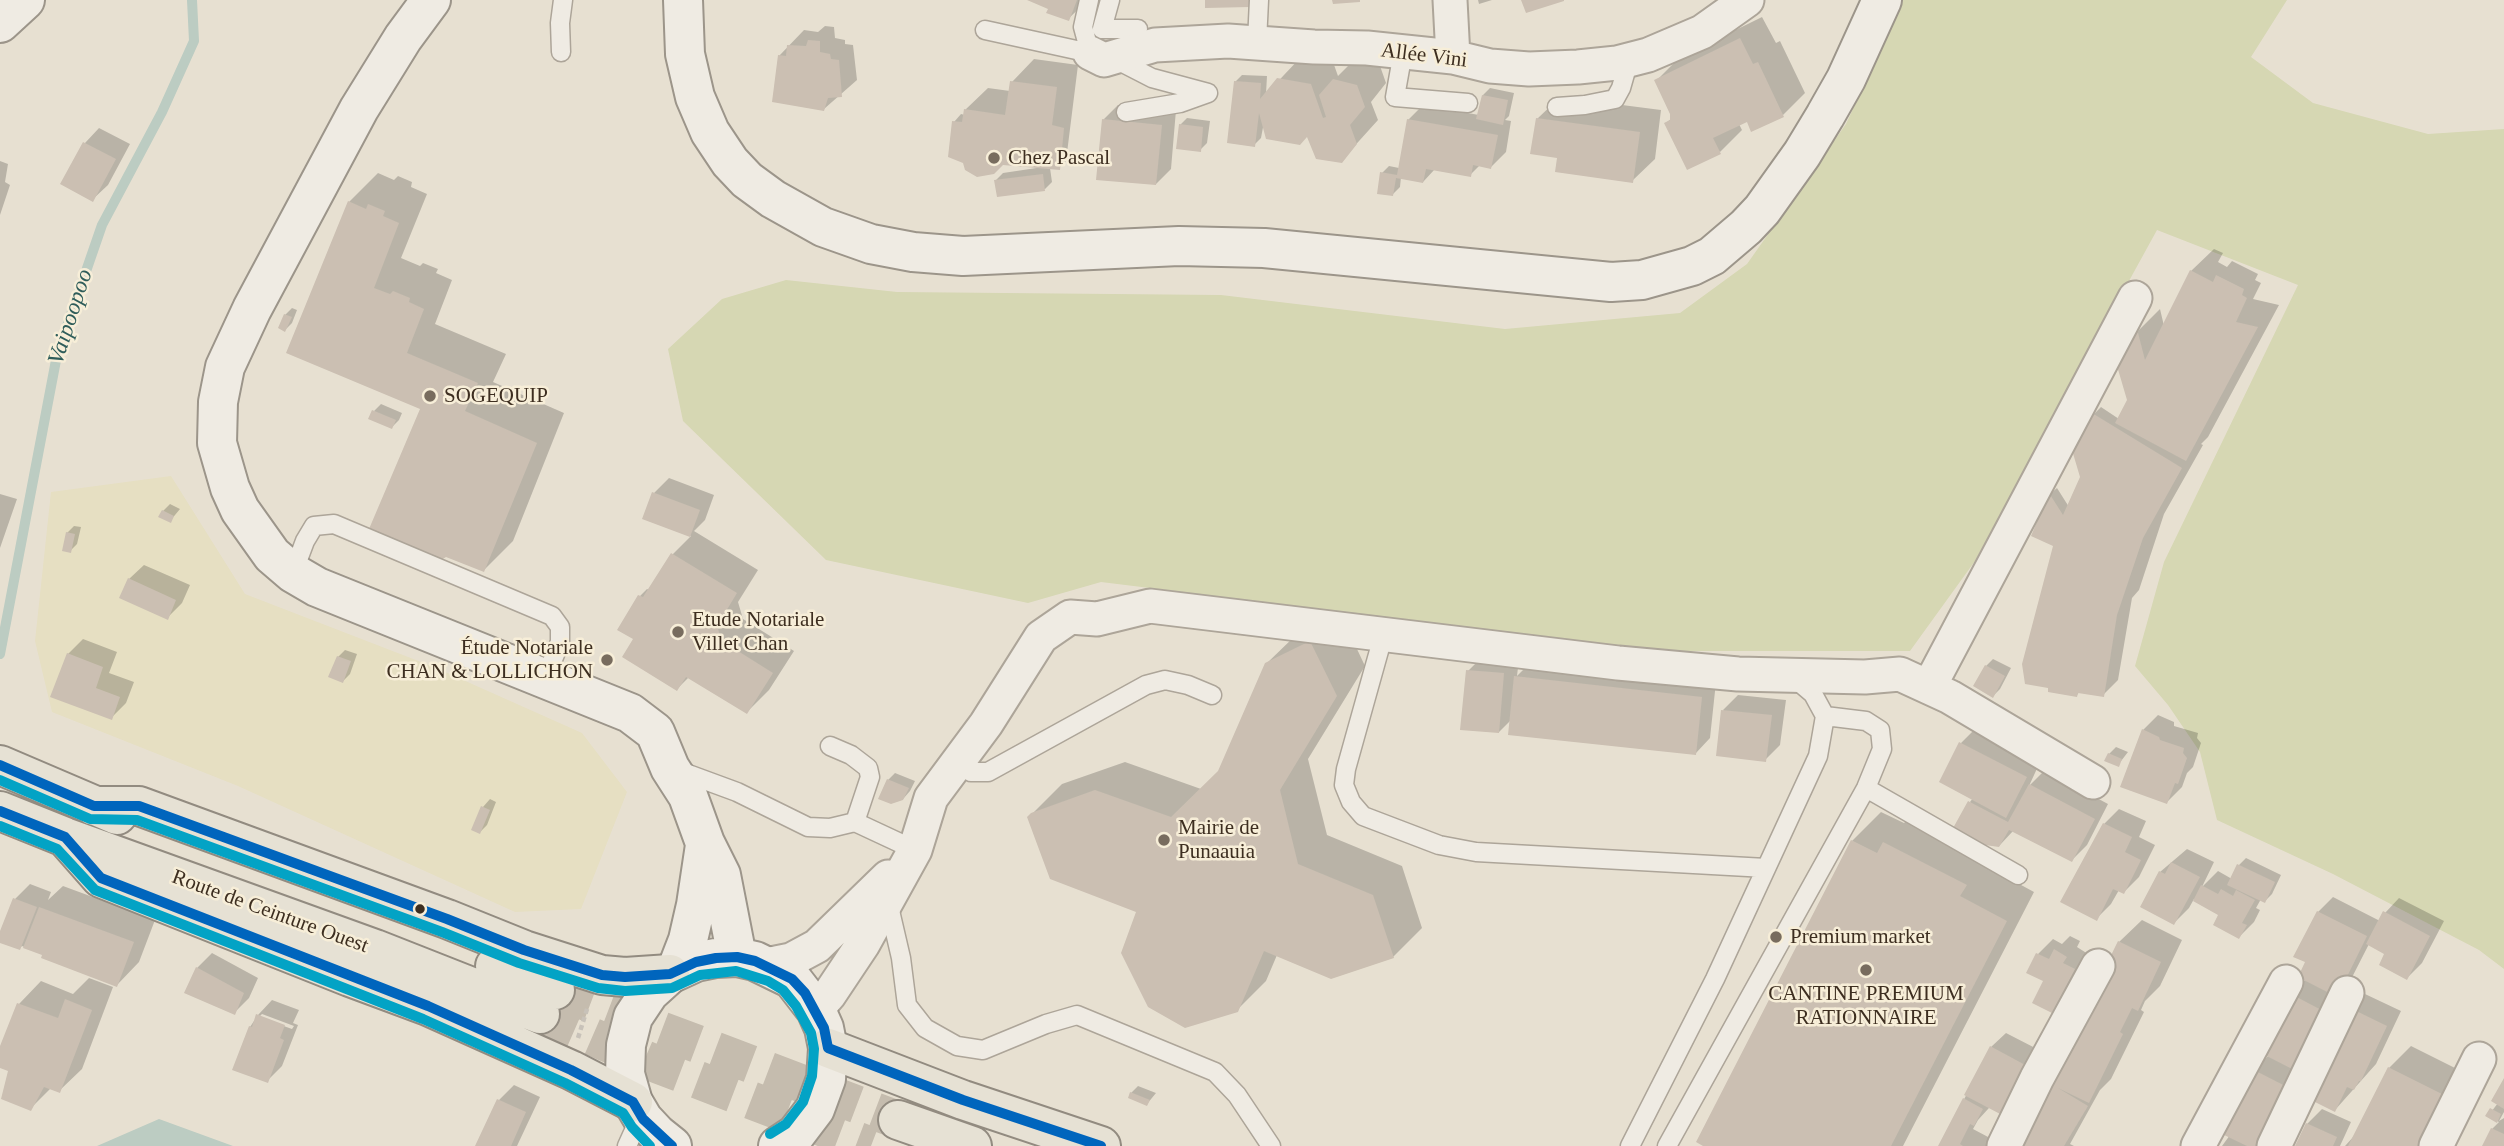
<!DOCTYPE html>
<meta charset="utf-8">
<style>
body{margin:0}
canvas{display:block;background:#e7e0d1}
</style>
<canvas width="2504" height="1146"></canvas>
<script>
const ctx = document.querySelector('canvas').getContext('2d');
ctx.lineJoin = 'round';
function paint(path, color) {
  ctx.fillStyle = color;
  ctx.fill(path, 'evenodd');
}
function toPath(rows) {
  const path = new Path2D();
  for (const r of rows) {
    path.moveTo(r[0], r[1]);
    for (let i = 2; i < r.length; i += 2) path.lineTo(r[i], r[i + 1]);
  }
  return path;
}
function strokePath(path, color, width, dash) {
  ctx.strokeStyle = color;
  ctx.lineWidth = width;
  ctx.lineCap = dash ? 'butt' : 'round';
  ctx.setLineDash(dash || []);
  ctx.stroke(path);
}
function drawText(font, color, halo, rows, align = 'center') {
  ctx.font = font + ' "Times New Roman",serif';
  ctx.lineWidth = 5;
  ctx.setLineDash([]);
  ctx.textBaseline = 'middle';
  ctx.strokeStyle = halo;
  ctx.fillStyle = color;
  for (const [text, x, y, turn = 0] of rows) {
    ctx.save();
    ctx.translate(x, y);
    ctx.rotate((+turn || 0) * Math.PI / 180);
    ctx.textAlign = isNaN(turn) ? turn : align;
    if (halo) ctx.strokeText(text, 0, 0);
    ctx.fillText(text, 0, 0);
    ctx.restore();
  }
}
const farmland = toPath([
 [171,476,245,594,434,667,582,733,627,792,581,909,515,912,238,786,52,712,35,641,51,492]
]);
const green = toPath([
 [1903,0,2287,0,2251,57,2313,103,2428,134,2504,129,2504,969,2479,950,2333,874,2217,820,2200,752,2168,705,2135,666,2164,562,2298,285,2157,230,1975,561,1910,651,1662,651,1101,582,1028,603,826,560,683,421,668,349,722,299,786,280,897,292,1221,295,1505,329,1680,313,1747,264,1846,124]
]);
const water = toPath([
 [159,1119,233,1146,97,1146]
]);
const shadow = toPath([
 [1031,0,1088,0,1068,19,1050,8],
 [1478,0,1492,0,1479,4],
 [1762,17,1776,43,1780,41,1805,93,1783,115,1748,120,1739,124,1742,130,1720,152,1666,123,1672,118,1657,80,1679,58],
 [825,26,834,27,835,38,845,40,845,44,853,45,857,80,824,109,779,56,804,30,818,32],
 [1301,57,1333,62,1338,76,1357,57,1379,63,1386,83,1371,102,1378,120,1341,161,1308,135,1264,122,1261,138,1254,145,1235,82,1242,75,1267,76,1266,94],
 [1034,59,1078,65,1066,161,1059,168,1050,168,1052,182,1045,189,996,180,1003,173,1043,167,954,122,961,114,965,115,965,110,988,88,1010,91,1012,82],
 [1490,88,1514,93,1509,116,1505,120,1511,121,1506,152,1491,167,1480,165,1470,175,1435,169,1423,182,1401,177,1400,187,1393,194,1382,173,1389,166,1399,168,1408,120,1423,105,1479,115,1483,95],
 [1560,97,1661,110,1655,159,1632,181,1559,156,1537,119],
 [1118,105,1176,110,1171,169,1156,184,1103,120],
 [1187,118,1210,121,1207,143,1200,150,1180,125],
 [99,128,130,144,108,185,93,199,85,143],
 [0,161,8,164,5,182,10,185,0,215],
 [378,173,394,180,398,176,412,182,411,187,427,194,401,258,420,266,423,263,438,269,436,273,452,280,435,324,506,354,493,382,564,413,513,541,484,570,446,555,422,408,288,352,349,202],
 [2214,249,2223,253,2218,262,2227,267,2232,261,2258,274,2255,280,2261,283,2253,299,2279,305,2208,437,2201,444,2203,445,2164,514,2139,590,2132,598,2118,680,2103,695,2080,691,2077,695,2055,546,2033,535,2050,494,2057,488,2069,507,2087,470,2074,451,2094,414,2101,407,2119,419,2129,400,2118,366,2139,330,2160,309,2164,326,2191,271],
 [292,308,297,310,292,323,285,330,285,315],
 [381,404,402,413,399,420,392,427,374,411],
 [669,478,714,495,705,520,694,531,758,570,738,602,743,619,794,651,769,690,747,712,689,677,677,689,639,632,640,596,647,589,649,590,673,554,691,536,644,518,654,493],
 [0,494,17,499,0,548],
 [170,504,180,509,170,521,163,511],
 [74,526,81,527,77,544,70,551,67,533],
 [144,565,190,585,182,603,167,618,129,579],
 [1340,613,1365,666,1308,759,1327,835,1402,866,1422,928,1393,957,1277,955,1266,981,1237,1010,1138,911,1029,817,1062,784,1125,762,1201,789,1221,770,1266,664,1296,635],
 [83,639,117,652,109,673,134,682,126,703,111,718,68,654],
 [345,650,357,654,350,674,343,681,338,657],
 [1538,655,1716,682,1710,738,1696,753,1512,719,1499,732,1468,671,1483,656,1519,659,1517,676],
 [1993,659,2011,668,2000,689,1993,696,1986,666],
 [1738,695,1786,700,1780,745,1765,760,1723,710],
 [2158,715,2174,722,2174,726,2198,733,2197,738,2201,743,2193,767,2187,773,2182,787,2167,802,2143,730],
 [1976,728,2040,762,2029,786,2045,770,2108,804,2087,845,2072,860,2014,830,1999,846,1970,802,1973,798,1961,743],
 [2116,747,2128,752,2118,765,2109,754],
 [895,773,915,781,910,791,903,799,888,780],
 [490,799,496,802,487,825,480,832,473,829,483,807],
 [2119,809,2146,821,2139,837,2155,845,2139,877,2124,892,2119,890,2111,904,2096,919,2104,824],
 [1881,812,1904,823,1913,814,1988,867,2034,892,1903,1146,1707,1146,1852,841],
 [2187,849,2214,862,2202,887,2218,871,2232,879,2239,865,2246,858,2281,875,2272,894,2265,901,2261,899,2256,908,2260,910,2254,922,2239,937,2221,914,2194,899,2189,908,2174,923,2160,872],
 [30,884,51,892,48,900,63,886,155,920,139,962,117,985,22,946,20,948,0,941,0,935,15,899],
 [2333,897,2380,921,2385,913,2399,898,2444,921,2422,963,2407,978,2386,954,2369,944,2266,1146,2222,1146,2230,1135,2253,1071,2269,1055,2290,995,2306,979,2307,962,2295,956,2318,912],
 [2142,920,2182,940,2160,986,2145,1001,2141,1010,2144,1012,2111,1079,2100,1090,2070,1144,2074,1146,2012,1146,2119,942],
 [2070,936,2080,941,2077,947,2088,954,2067,996,2052,1011,2038,954,2053,939,2062,944],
 [212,953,258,978,249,998,234,1013,197,968],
 [89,978,113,987,82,1069,59,1091,51,1088,30,1109,10,1070,0,1066,0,1051,19,1004,41,981,73,994],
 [2365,994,2401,1011,2376,1064,2335,1110,2350,1008],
 [272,1000,299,1010,293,1023,298,1025,282,1066,267,1081,250,1027,258,1015],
 [262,1014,294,1026,292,1029,259,1017],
 [2006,1033,2041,1051,1978,1120,1973,1129,1990,1138,1986,1146,1940,1146,1991,1047],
 [2411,1046,2469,1075,2433,1146,2345,1146,2355,1135,2389,1068],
 [2504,1081,2504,1112,2499,1121,2504,1118,2504,1146,2484,1146,2492,1129,2499,1122,2488,1116,2498,1103],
 [514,1085,540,1097,517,1146,477,1146,499,1100],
 [1138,1086,1156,1093,1147,1104,1131,1093],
 [2322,1109,2351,1122,2340,1146,2297,1146,2307,1124]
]);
const stream = toPath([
 [0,654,57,355,102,225,162,112,194,41,192,0]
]);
const building = toPath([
 [1027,0,1077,0,1069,21,1046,13,1048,9],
 [1205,0,1249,0,1250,7,1205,8],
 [1332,0,1360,0,1360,2,1333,4],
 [1521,0,1564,0,1564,1,1526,13],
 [1740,38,1753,64,1758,62,1784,117,1751,132,1747,122,1713,138,1721,154,1687,170,1664,123,1670,120,1670,114,1654,80],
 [808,40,820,41,820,52,830,54,831,59,839,60,842,97,828,98,824,111,772,102,778,55,786,56,787,45,806,46],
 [1277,78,1311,84,1323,118,1326,117,1319,95,1333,79,1357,85,1365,107,1350,125,1357,144,1342,163,1316,159,1307,137,1300,145,1266,139,1259,113,1255,147,1227,143,1234,81,1261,83,1260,99],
 [1010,81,1057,87,1052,125,1064,128,1060,170,1003,165,994,174,977,177,965,170,963,163,948,157,952,121,962,122,964,109,1005,115],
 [1482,95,1508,100,1503,125,1476,119],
 [1536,118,1640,132,1633,183,1555,172,1557,158,1530,154],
 [1102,119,1162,125,1156,185,1096,180],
 [1407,119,1498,135,1491,169,1473,165,1471,177,1426,169,1423,183,1396,178,1393,196,1377,194,1380,172,1397,175],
 [1179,124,1203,127,1201,152,1176,149],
 [83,142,116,159,93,202,60,184],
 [1043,174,1045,191,997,197,994,180],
 [348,201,366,209,368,204,385,211,383,216,399,223,374,288,390,294,393,291,410,298,409,302,424,309,407,353,478,383,465,411,537,443,484,572,446,557,441,560,369,529,420,409,286,353],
 [2190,270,2213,282,2216,275,2244,289,2242,295,2247,298,2236,322,2258,327,2186,461,2115,423,2127,400,2117,366,2137,329,2145,360],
 [284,314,292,317,285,332,278,328],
 [372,410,396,420,392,429,368,419],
 [2092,413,2182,468,2143,538,2117,615,2104,697,2078,693,2077,697,2048,692,2048,688,2025,684,2022,664,2053,546,2031,536,2049,493,2063,515,2080,477,2072,450],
 [652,492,700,510,690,537,642,519],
 [162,510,174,516,171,523,158,517],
 [66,532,75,534,71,553,62,551],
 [671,553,737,593,717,626,722,641,773,673,747,714,686,677,677,691,622,657,633,639,617,630,638,595,643,597],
 [128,578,176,600,168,620,119,598],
 [1310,641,1337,696,1280,790,1298,864,1373,895,1394,958,1331,979,1264,951,1238,1012,1185,1028,1148,1007,1121,953,1136,912,1050,879,1027,817,1031,813,1095,790,1171,817,1218,771,1265,663],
 [67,653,103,667,96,688,120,697,112,720,50,697],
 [337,656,351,661,343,683,328,677],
 [1985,665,2005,676,1993,698,1973,686],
 [1466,670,1504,673,1499,733,1460,730],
 [1514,676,1702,697,1696,755,1508,735],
 [1721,710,1772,715,1766,762,1716,756],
 [2142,729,2159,737,2160,740,2184,748,2183,753,2187,758,2178,784,2175,783,2167,804,2120,787],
 [1959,742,2027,777,2006,818,1939,782],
 [2108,753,2122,759,2119,767,2104,761],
 [887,779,909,788,903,800,891,804,878,799],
 [2029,784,2095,819,2072,862,2009,830,1999,847,1978,844,1952,830,1968,801,2008,822],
 [481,806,490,810,480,834,471,830],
 [2103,823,2132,837,2125,852,2141,860,2124,894,2113,889,2097,921,2060,902],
 [1851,840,1877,853,1883,842,1967,885,1960,896,2007,921,1891,1146,1703,1146,1696,1142],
 [2171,862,2200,877,2174,925,2140,907,2159,871,2165,874],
 [2237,864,2275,882,2265,903,2227,885],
 [2201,885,2218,894,2221,889,2233,896,2236,890,2255,900,2242,923,2247,925,2239,939,2213,925,2218,915,2193,901],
 [13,898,37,907,20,950,0,943,0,931],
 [39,907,134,942,117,987,41,958,42,955,23,948],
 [2317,911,2367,936,2337,997,2298,977,2305,962,2293,957],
 [2383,911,2430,936,2407,980,2379,965,2384,954,2366,944],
 [2118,941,2161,962,2138,1011,2132,1008,2120,1032,2123,1034,2089,1103,2058,1088,2088,1106,2064,1146,2018,1146],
 [2054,949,2067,957,2063,963,2075,969,2052,1013,2032,1003,2043,981,2026,973,2036,953,2049,959],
 [196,967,244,993,235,1015,184,993],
 [2289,993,2327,1013,2296,1071,2259,1052],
 [65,999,92,1010,60,1093,44,1087,31,1111,1,1099,8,1071,0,1068,0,1046,17,1003,58,1018],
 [2348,1007,2387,1026,2361,1081,2359,1081,2354,1090,2347,1087,2335,1112,2309,1099],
 [256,1014,285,1025,280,1038,284,1040,268,1083,232,1070,249,1026,252,1027],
 [1990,1046,2027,1066,2002,1115,1964,1095],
 [2388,1067,2448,1097,2423,1146,2348,1146],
 [2252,1069,2293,1090,2265,1146,2247,1146,2220,1133],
 [2504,1078,2504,1109,2491,1101],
 [1130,1092,1150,1100,1147,1106,1128,1098],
 [1963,1098,1983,1109,1974,1126,1970,1124,1960,1144,1963,1146,1938,1146],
 [497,1099,526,1112,511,1146,475,1146],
 [2490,1108,2501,1114,2497,1123,2485,1116],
 [2306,1123,2337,1137,2333,1146,2295,1146],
 [2491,1128,2504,1134,2504,1146,2482,1146]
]);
const primaryTunnel = toPath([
 [555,990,898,1120],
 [540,1014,651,1062,871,1146]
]);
const path = toPath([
 [578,1038,588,1006]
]);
const lane = toPath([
 [1110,0,1102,29,1138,29],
 [985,30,1090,53,1083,27,1089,0],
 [1257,42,1259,0],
 [561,52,560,23,563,0],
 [1403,52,1395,97,1468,103],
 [1113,58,1152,78,1208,93,1180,103,1126,112],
 [1557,107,1585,105,1615,99,1621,88,1629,60],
 [293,573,305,541,314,526,334,524,552,616,560,627,560,642,545,679],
 [1384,633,1346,769,1344,785,1351,802,1363,816,1439,845,1476,852,1766,868],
 [830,746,851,755,868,768,870,777,855,822],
 [958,763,971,772,988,772,1146,685,1165,680,1188,685,1212,695],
 [680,771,737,792,808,827,830,828,855,822,915,850],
 [1866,788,2018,875],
 [888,902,901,958,907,1005,925,1028,957,1046,983,1050,1046,1024,1077,1015,1215,1072,1237,1095,1271,1146],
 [627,1146,641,1115],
 [1630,1146,1715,979,1818,756,1825,716,1813,694,1793,677],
 [1667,1146,1866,788,1882,749,1880,730,1866,721,1825,716]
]);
const street = toPath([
 [1450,0,1453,57],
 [1090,53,1104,60,1155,45,1228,41,1314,47,1367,48,1453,57,1490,66,1529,69,1578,67,1617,63,1648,55,1702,32,1747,0],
 [1929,687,2135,298],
 [766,965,791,960,817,946,888,877],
 [816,1010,829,995,863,944,915,850,931,798,986,724,1041,637,1070,617,1097,619,1150,606,1618,663,1738,674,1865,677,1900,674,1950,697,2093,782],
 [2004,1146,2037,1078,2098,966],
 [2198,1146,2286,982],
 [2274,1146,2347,993],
 [2436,1146,2479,1059]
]);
const secondary = toPath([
 [431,0,403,38,359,109,252,309,225,367,218,402,217,443,230,488,240,510,272,555,293,573,317,587,630,713,655,732,670,768,688,796,705,843,721,875,737,957],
 [683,0,685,54,695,97,710,132,730,162,747,180,773,199,823,227,871,244,913,252,963,256,1179,246,1264,248,1611,282,1642,280,1692,266,1712,256,1746,227,1762,210,1802,154,1825,116,1846,79,1882,0],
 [0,23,25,0],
 [676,971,688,940,696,905,705,845],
 [672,1146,657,1134,643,1119,633,1102,625,1074,626,1045,633,1017,649,993,670,974,696,962,716,958,737,957,755,961,792,979,816,1010,824,1028,828,1048,826,1079,815,1109,796,1134,778,1146]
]);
const primary = toPath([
 [0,765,117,815],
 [94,806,139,806,447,919,524,950,602,975,625,977,670,974],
 [0,811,65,837,375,949,540,1014],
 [65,837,101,878,350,977,428,1006,571,1070,633,1102],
 [495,966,555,990],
 [828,1048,963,1100,1101,1146],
 [898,1120,972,1146]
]);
const bus1 = toPath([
 [0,765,94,806,139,806,447,919,524,950,602,975,625,977,670,974,696,962,716,958,737,957,755,961,792,979,805,993,824,1028,828,1048,963,1100,1101,1146],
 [0,811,65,837,101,878,428,1006,571,1070,633,1102,643,1119,672,1146]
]);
const bus2 = toPath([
 [0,780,90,819,137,820,442,932,519,963,598,988,625,991,672,988,700,975,736,971,768,981,783,990,796,1006,811,1033,814,1049,812,1076,803,1102,786,1124,770,1134],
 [0,826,57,849,95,890,423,1019,565,1083,623,1113,632,1127,650,1146]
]);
const markers = [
 [994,158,7,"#786c5e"],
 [430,396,7,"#786c5e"],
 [678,632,7,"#786c5e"],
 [607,660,7,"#786c5e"],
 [1164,840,7,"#786c5e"],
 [420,909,6,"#3d2e20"],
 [1776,937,7,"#786c5e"],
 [1866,970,7,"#786c5e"]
];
const streetNames = [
 ["Allée Vini",1424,56,7],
 ["Route de Ceinture Ouest",270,912,20]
];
const poiNames = [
 ["Chez Pascal",1008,158],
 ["SOGEQUIP",444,396],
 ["Etude Notariale",692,620],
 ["Villet Chan",692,644],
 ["Étude Notariale",593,648,"right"],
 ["CHAN & LOLLICHON",593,672,"right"],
 ["Mairie de",1178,828],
 ["Punaauia",1178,852],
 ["Premium market",1790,937],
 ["CANTINE PREMIUM",1866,994,"center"],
 ["RATIONNAIRE",1866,1018,"center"]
];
const waterNames = [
 ["Vaipoopoo",71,317,-72]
];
paint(farmland, '#e6dfc2');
paint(green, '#d6d7b3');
paint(water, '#bcccc2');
paint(shadow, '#0003');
strokePath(stream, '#bcccc2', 10);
paint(building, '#cbbfb2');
strokePath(primaryTunnel, '#c5bcae', 38, [38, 19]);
strokePath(lane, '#ada599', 21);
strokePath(street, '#ada599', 37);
strokePath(secondary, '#9c958a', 42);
strokePath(primary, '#928b80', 42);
strokePath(path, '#c8c2b9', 4.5, [5, 3.5]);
strokePath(lane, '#efebe3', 18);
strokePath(street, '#efebe3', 33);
strokePath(secondary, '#efebe3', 38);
strokePath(primary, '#e6e1d4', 38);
strokePath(bus1, '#0065bd', 10);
strokePath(bus2, '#03a3c5', 10);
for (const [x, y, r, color] of markers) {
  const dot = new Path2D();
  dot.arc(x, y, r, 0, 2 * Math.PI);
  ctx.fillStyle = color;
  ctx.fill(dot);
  strokePath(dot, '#f7eed8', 2.5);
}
drawText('21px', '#3d2e20', '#f7eed8', streetNames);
drawText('21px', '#3d2e20', '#f7eed8', poiNames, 'left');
drawText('italic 23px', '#2f5d5a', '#f7eed8', waterNames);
</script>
